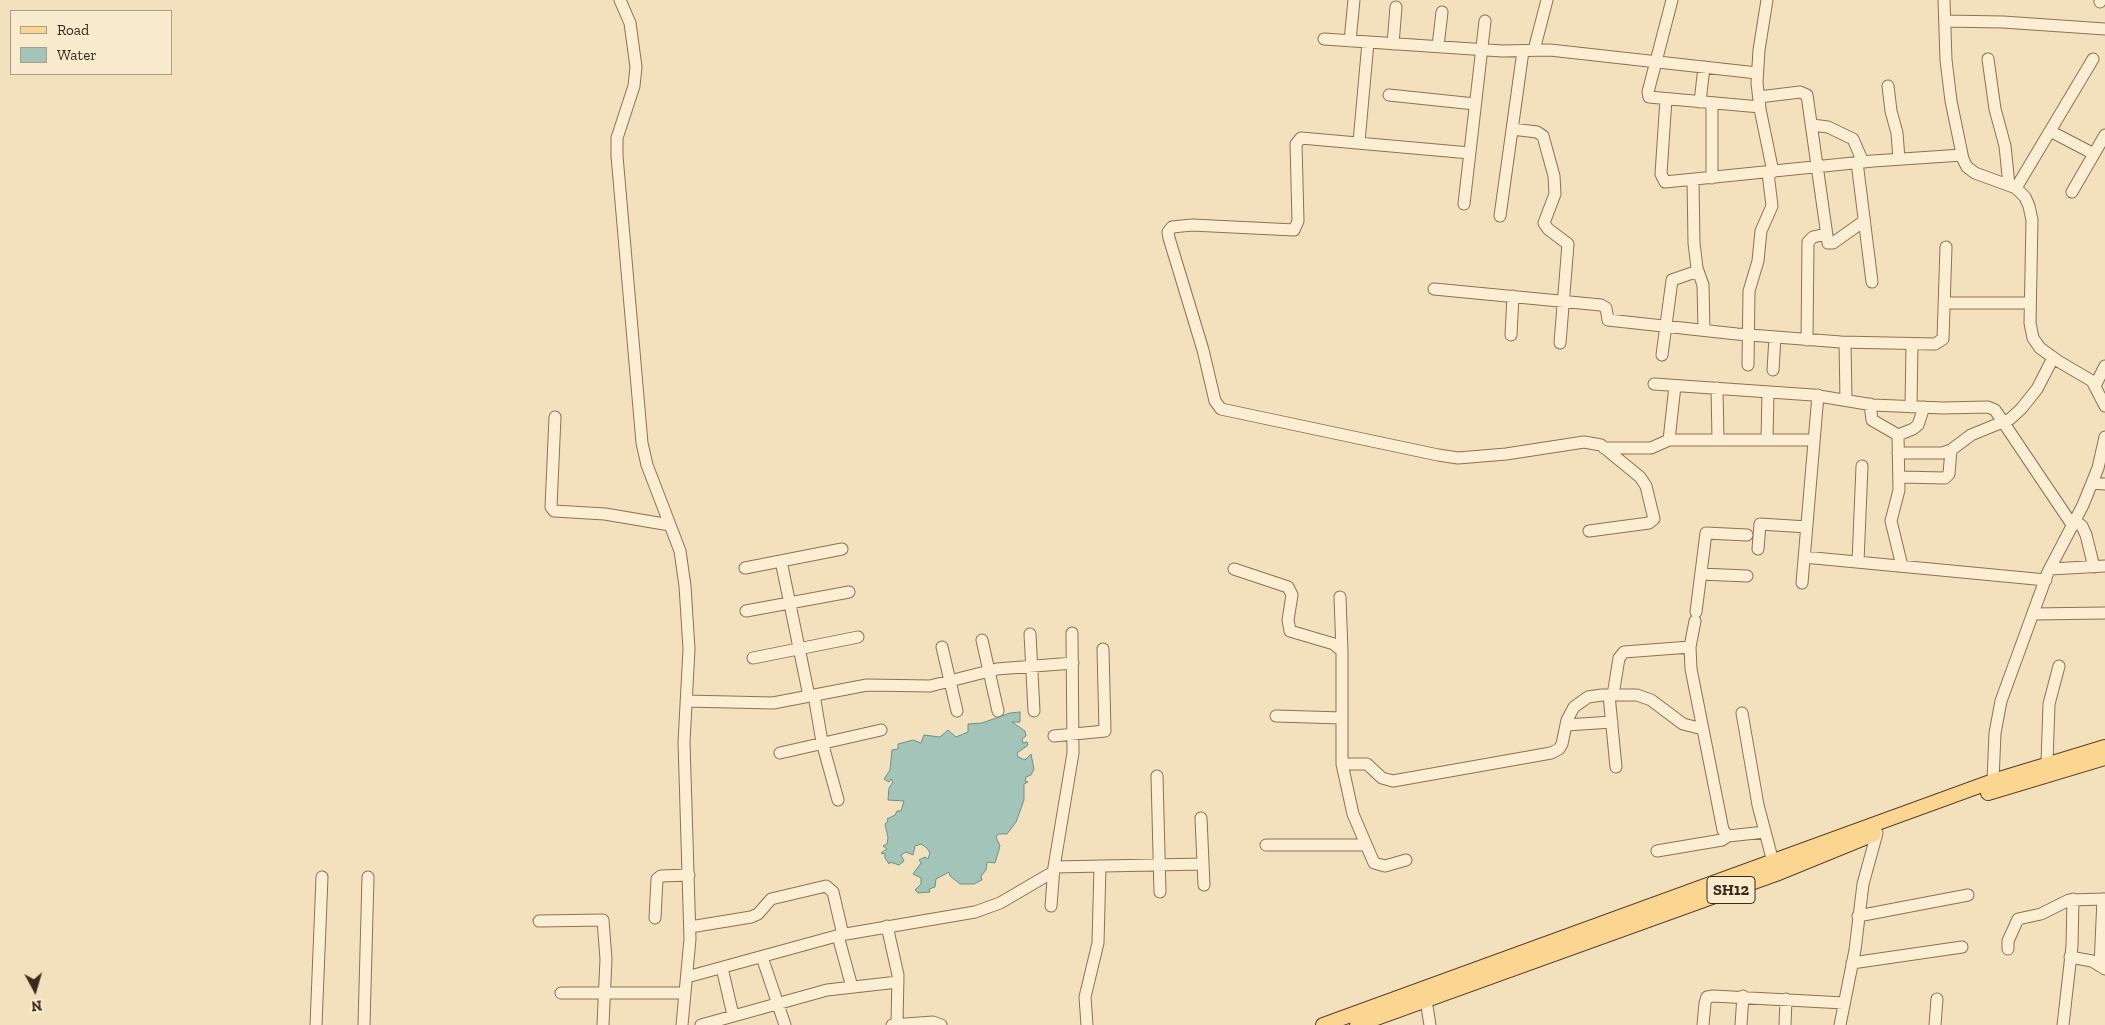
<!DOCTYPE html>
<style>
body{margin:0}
#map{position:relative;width:2105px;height:1025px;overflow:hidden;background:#f3e1be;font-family:"Zilla Slab",serif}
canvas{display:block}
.legend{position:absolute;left:10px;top:10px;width:162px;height:65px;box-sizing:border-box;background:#f9ebce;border:1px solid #ad9d86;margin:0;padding:6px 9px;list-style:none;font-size:15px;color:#3b291b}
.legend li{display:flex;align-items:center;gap:10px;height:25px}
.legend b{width:25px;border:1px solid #ad9d86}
.north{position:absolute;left:10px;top:965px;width:50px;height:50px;-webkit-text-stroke:4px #f9ebce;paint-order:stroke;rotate:174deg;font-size:14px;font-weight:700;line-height:20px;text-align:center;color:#3b291b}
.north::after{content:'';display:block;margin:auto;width:18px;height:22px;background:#3b291b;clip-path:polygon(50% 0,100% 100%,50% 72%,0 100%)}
</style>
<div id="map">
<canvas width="2105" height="1025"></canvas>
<ul class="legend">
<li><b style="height:6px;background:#fad691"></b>Road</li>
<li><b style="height:14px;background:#a2c4b9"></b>Water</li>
</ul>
<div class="north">N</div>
</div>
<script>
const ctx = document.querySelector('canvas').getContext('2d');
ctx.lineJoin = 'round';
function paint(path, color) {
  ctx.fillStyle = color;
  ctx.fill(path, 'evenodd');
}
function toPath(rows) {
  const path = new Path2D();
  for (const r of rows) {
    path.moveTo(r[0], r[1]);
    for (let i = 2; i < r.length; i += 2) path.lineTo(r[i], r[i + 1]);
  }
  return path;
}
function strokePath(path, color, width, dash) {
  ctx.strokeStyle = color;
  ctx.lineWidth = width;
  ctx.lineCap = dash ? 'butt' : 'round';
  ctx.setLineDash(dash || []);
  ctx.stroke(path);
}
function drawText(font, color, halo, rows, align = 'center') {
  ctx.font = font + ' "Zilla Slab",serif';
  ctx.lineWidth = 4;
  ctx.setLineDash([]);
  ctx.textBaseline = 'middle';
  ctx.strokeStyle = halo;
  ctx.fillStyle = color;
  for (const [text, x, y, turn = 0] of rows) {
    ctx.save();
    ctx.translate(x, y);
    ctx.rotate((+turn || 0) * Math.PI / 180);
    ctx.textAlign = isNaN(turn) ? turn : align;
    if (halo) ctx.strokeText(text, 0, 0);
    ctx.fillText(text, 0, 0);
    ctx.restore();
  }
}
const water = toPath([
 [1020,712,1020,722,1012,722,1025,731,1026,736,1022,739,1023,743,1027,742,1028,745,1017,753,1018,757,1025,760,1031,754,1034,769,1031,775,1026,777,1025,781,1028,782,1024,784,1024,800,1016,822,1007,834,998,834,996,837,1000,846,995,863,987,862,986,870,981,876,982,880,974,884,960,884,950,876,949,872,936,879,935,887,929,889,930,892,918,893,915,890,921,884,921,878,913,874,921,863,919,860,925,857,928,859,930,853,927,848,921,844,915,846,913,855,906,852,901,855,904,861,899,865,890,862,889,864,885,858,885,854,881,853,887,849,883,846,887,844,888,838,885,824,888,821,887,819,895,815,897,811,901,811,904,801,888,800,889,788,893,782,891,779,889,782,884,779,890,770,892,750,898,749,898,744,913,740,921,743,924,735,940,737,948,730,956,737,968,732,968,724,982,723,1010,713,1020,712]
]);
const minor = toPath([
 [620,0,630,23,636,67,634,86,617,138,617,156,642,443,647,465,680,551,685,586,689,649,684,742,690,939,682,1025],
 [1672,0,1648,92,1649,97,1760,107],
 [1767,0,1759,50,1757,83,1760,109,1773,172],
 [1944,0,1946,60,1951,101,1963,159,1967,167,1975,173,2016,188,2025,197,2029,206,2032,220,2030,323,2033,338,2040,348,2058,361,2092,381,2105,406],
 [2100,2,2100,0],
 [1946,21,2003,22,2105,29],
 [1324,39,1502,51,1550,50,1757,73],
 [1350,41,1354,0],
 [1393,44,1396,7],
 [1438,46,1442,12],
 [1534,50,1547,0],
 [1988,59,1995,109,2005,146,2009,185],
 [1888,86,1891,111,1897,133,1899,159],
 [1389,95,1475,104],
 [1759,97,1800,92,1807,95,1828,243,1833,243,1864,221],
 [1666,99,1661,174,1665,182,1873,161,1962,155],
 [1700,102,1704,67],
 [1812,125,1828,127,1853,139,1863,162],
 [1512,129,1537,132,1543,136,1554,176,1555,194,1544,223,1548,229,1568,244,1560,343],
 [2050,131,2094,154],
 [1359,142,1368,42],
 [1470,153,1301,138,1296,144,1298,221,1294,230,1192,225,1172,227,1168,232,1169,238,1203,350,1215,401,1221,409,1438,455,1458,458,1506,454,1584,442,1601,445,1640,477,1646,486,1654,519,1649,523,1589,531],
 [1857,162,1872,282],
 [1712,178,1712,103],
 [1693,180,1694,243,1697,268,1703,285,1704,330],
 [2016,188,2093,59],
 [2072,192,2105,135],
 [1464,204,1485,21],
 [1500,216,1523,51],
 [1434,289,1601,305,1606,308,1608,320,1737,334,1841,342,1935,344,1943,339,1946,247],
 [1944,303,2030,303],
 [1511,335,1513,296],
 [1807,340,1808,242,1813,237,1826,234],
 [1845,343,1846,400],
 [1662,355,1672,280,1698,271],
 [1748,365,1749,291,1758,261,1761,231,1772,206,1768,173],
 [1773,370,1775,337],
 [1654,384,1813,395,1873,405,1943,408,1988,407,1995,410,2073,526],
 [2096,384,2105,366],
 [1717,388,1718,440],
 [1870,404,1872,420,1898,435,1899,490,1891,521,1902,566],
 [1911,407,1912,344],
 [555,417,551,507,554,511,605,514,670,525],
 [1898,435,1913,429,1918,425,1924,407],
 [1669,440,1675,386],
 [1767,440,1768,392],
 [1604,448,1651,448,1669,440,1814,440],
 [1898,453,1942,453,1951,450,1971,435,2010,419,2021,409,2037,389,2053,358],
 [1900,477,1945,478,1949,474,1951,450],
 [2092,483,2105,484],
 [2075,521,2082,526,2086,535,2094,567],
 [1758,549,1760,524,1807,527],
 [1804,557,2046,580],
 [781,561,809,696],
 [1858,562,1862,466],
 [745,568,842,549],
 [1234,569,1288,587,1292,595,1288,620,1290,631,1334,644,1342,651,1342,764,1353,814,1374,863,1385,866,1406,860],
 [2050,569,2105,566],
 [1701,574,1747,576],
 [1802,583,1818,395],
 [1340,597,1342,651],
 [746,611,849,592],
 [1696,612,1706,533,1747,535],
 [2033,614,2105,613],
 [1695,621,1690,647,1691,669,1723,830,1728,836,1765,832],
 [1030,634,1034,711],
 [982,640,998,711],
 [942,647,957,711],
 [753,658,858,637],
 [814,695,822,742,838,800],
 [1609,695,1616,767],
 [1613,695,1619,658,1624,652,1690,647],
 [686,701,773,703,867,685,930,686,997,669,1073,663],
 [1742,713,1758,805,1773,862],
 [1276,716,1342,718],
 [1566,725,1612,722],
 [1054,736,1105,731,1103,649],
 [780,753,881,730],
 [2047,763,2049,704,2059,666],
 [1342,764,1367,764,1382,778,1393,781,1551,753,1559,749,1562,744,1567,720,1574,707,1588,697,1602,695,1637,695,1651,700,1683,724,1703,729],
 [1157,776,1160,892],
 [1993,781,1995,733,2001,701,2048,572,2083,505,2098,468,2105,437],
 [1201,818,1204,885],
 [1266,845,1366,845],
 [1657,851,1722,840,1728,836],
 [1054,867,1203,864],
 [1051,906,1054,867,1073,753,1072,633],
 [1858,916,1968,895],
 [655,918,657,879,661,876,689,875],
 [539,921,603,920,606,959,603,1025],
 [887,926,898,975,897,1024],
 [690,927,751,917,758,914,771,899,826,886,833,892,843,935],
 [838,936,852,987],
 [2008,949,2008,941,2018,919,2041,914,2069,900,2105,899],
 [762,957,785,1025],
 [2070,957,2092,961,2105,969],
 [1852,963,1962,947],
 [2100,966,2103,899],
 [722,968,733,1015],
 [687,977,840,935,975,912,1000,903,1053,872],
 [561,993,685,993],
 [1426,1000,1430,1025],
 [316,1025,322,877],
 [364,1025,368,877],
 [701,1025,827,990,898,982],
 [892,1025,933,1022,941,1025],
 [1087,1025,1085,997,1098,943,1100,866],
 [1703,1025,1705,1003,1707,997,1713,996,1844,1003],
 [1741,1025,1743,996],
 [1785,1025,1786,999],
 [1840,1025,1855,950,1863,884,1877,833],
 [1935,1025,1937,999],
 [2063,1025,2072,946,2073,899]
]);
const major = toPath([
 [1988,793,2105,758],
 [1323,1025,1993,781,2105,747],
 [1357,1025,1776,874,1874,834]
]);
const shields = [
 [1731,890,48]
];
const shieldNames = [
 ["SH12",1731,890]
];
paint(water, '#a2c4b9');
strokePath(water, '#689287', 1);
strokePath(minor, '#8d7155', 13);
strokePath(major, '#5a3f2a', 16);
strokePath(minor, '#fceed2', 11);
strokePath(major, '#fad691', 14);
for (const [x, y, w] of shields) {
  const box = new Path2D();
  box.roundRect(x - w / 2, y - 13.5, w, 27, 4);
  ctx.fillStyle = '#f9ebce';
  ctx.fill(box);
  strokePath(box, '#3b291b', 1);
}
drawText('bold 16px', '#3b291b', null, shieldNames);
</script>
